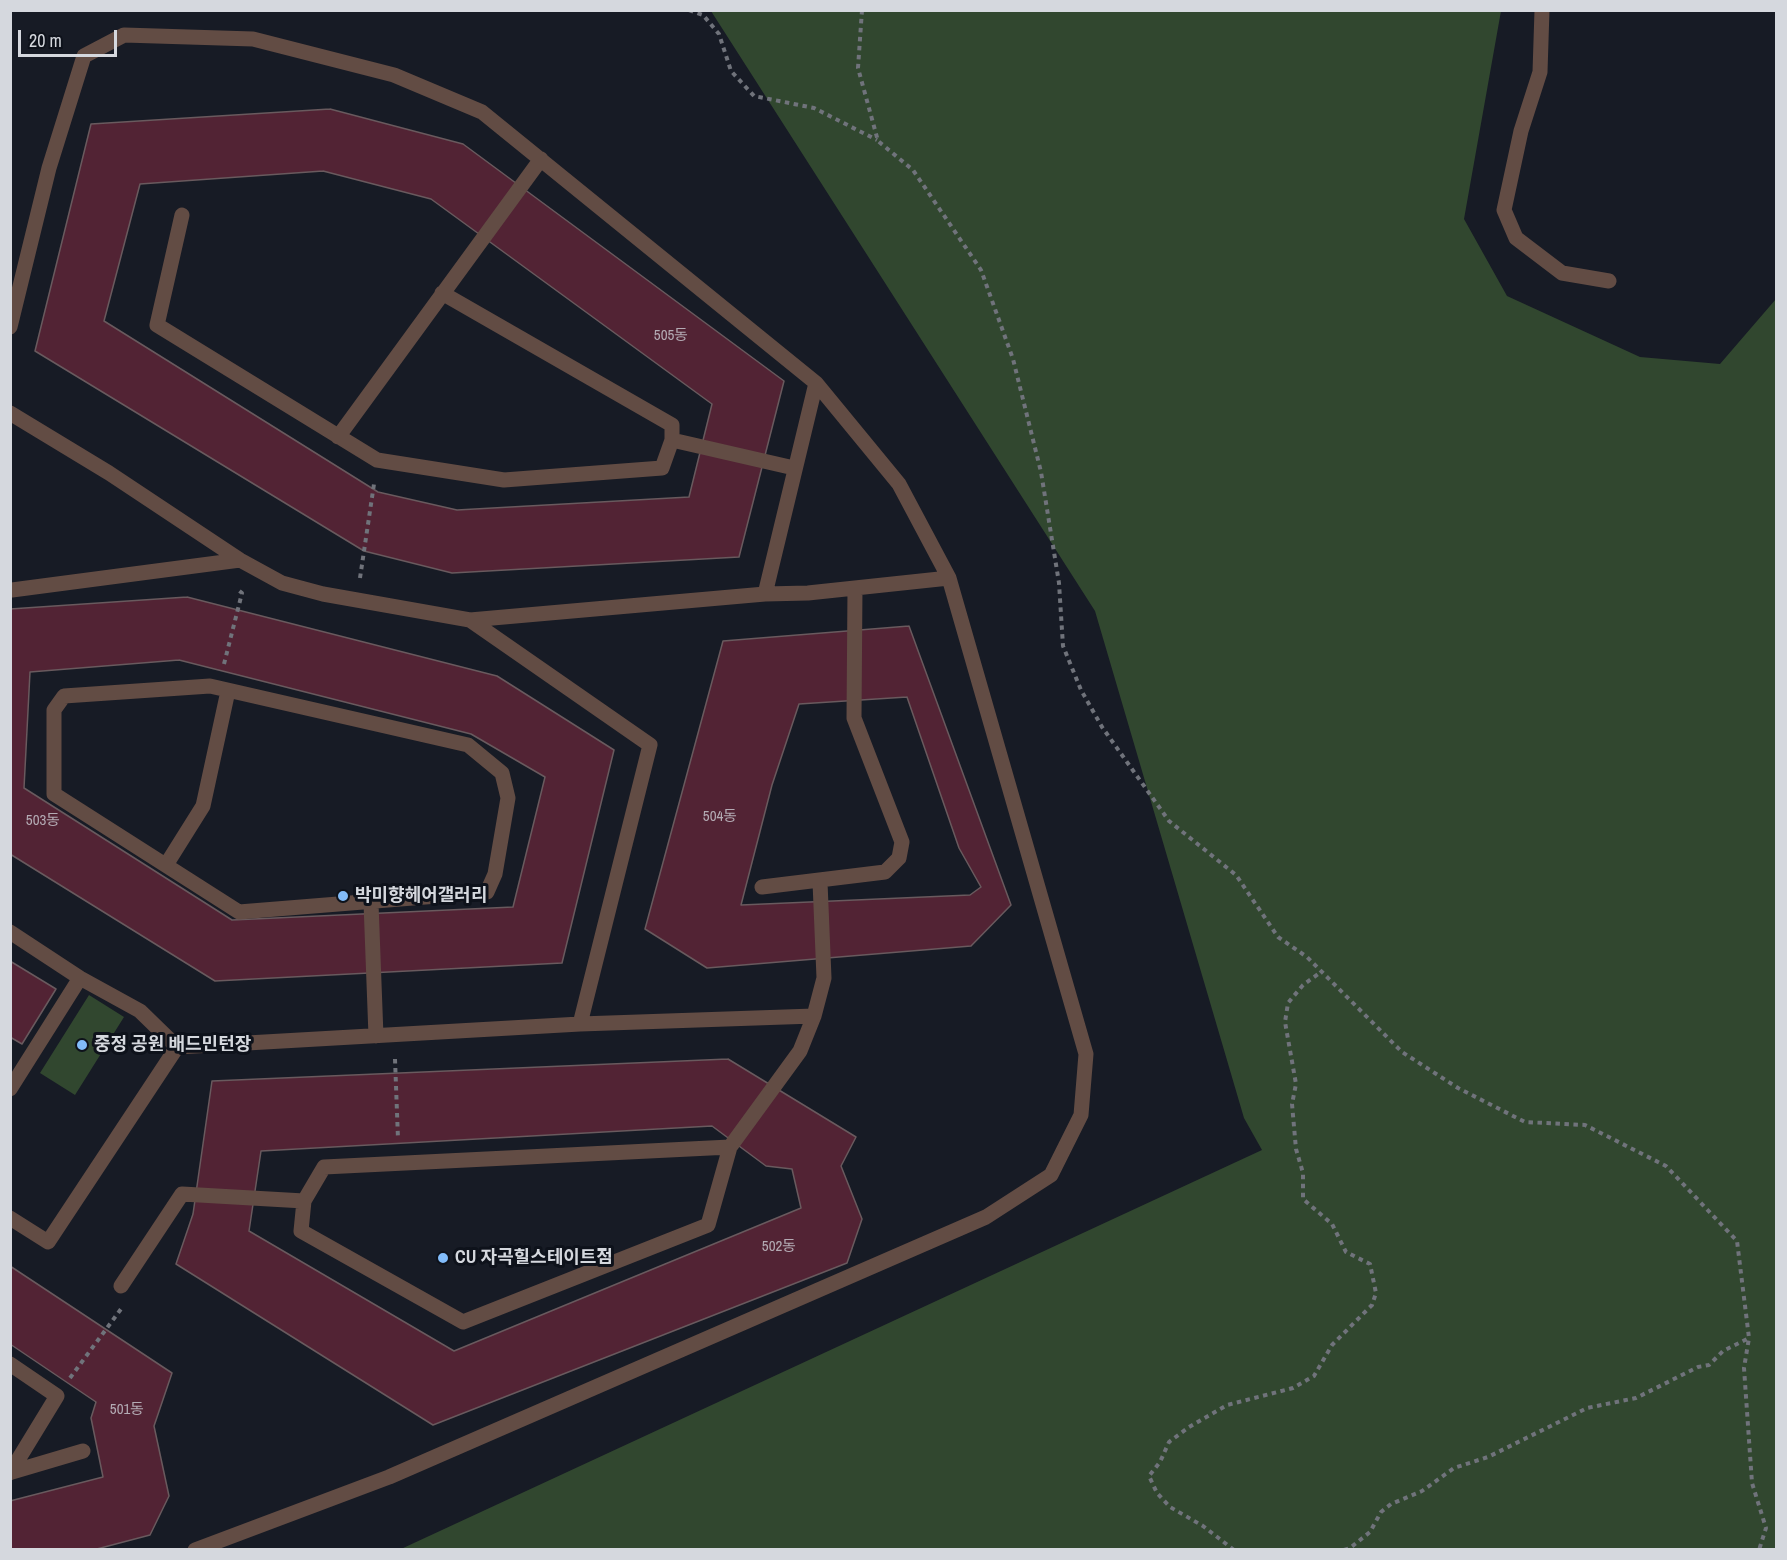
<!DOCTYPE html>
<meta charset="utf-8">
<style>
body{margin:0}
#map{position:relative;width:1787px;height:1560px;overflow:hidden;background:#171b25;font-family:"Archivo Narrow",sans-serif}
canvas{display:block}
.frame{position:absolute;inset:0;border:12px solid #d5d8de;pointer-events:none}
.scale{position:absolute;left:18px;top:30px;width:99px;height:27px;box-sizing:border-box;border:3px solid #d5d8de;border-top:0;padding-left:8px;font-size:18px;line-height:21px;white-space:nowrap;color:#d5d8de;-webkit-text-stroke:4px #0e121b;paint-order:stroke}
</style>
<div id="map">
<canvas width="1787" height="1560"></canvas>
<div class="frame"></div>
<div class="scale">20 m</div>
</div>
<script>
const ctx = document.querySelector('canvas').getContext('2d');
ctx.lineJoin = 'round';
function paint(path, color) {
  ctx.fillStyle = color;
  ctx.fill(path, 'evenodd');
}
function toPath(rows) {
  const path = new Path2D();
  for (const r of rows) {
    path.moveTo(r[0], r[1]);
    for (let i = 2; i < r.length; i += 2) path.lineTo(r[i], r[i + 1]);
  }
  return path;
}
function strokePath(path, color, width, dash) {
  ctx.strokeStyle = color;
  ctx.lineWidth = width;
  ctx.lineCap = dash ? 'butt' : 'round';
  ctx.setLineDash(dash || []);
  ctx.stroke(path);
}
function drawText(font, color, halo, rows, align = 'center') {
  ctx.font = font + ' "Archivo Narrow","Noto Sans KR",sans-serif';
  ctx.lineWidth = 6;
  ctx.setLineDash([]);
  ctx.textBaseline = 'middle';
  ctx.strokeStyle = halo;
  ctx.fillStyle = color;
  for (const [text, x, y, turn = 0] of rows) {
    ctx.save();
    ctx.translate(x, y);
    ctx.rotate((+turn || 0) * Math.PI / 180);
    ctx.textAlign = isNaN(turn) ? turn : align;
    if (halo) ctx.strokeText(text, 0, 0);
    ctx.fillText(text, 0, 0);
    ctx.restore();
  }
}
const green = toPath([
 [711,11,1501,11,1464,219,1507,296,1640,357,1720,364,1776,299,1776,1549,401,1549,1262,1150,1244,1118,1095,611],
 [89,995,124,1017,75,1095,40,1073]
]);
const building = toPath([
 [330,109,463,144,784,381,739,557,452,573,364,551,35,351,91,124,330,109],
 [323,171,431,199,712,404,689,497,457,510,378,492,104,321,140,184,323,171],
 [187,597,497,676,614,750,562,963,215,981,10,854,10,609,187,597],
 [179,660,471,734,545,777,513,907,232,920,24,788,30,672,179,660],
 [909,626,1011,905,971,946,707,968,645,929,723,641,909,626],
 [907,697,959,848,981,887,970,895,741,905,772,785,799,704,907,697],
 [10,961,56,989,22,1044,10,1037,10,961],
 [728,1059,856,1137,841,1166,862,1219,847,1263,433,1425,176,1264,193,1214,212,1081,728,1059],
 [712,1126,766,1166,792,1169,801,1208,454,1351,249,1231,261,1151,712,1126],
 [10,1266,172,1373,154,1426,169,1496,150,1535,93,1550,10,1550,10,1501,103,1477,91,1418,96,1402,10,1344,10,1266]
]);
const path = toPath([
 [689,10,703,15,719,34,731,71,754,96,814,108,877,140],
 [862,10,858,68,878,141,913,170,981,270,1013,359,1041,472,1059,583,1063,646,1081,690,1102,727,1169,821,1236,875,1278,937,1307,957,1402,1052,1458,1088,1525,1122,1585,1125,1666,1166,1737,1241,1749,1338,1744,1368,1752,1483,1766,1528,1759,1550],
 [360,578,374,484],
 [224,664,242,593,237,589],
 [395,1059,398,1139],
 [70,1378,121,1309],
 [1234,1550,1203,1526,1170,1507,1157,1493,1149,1476,1160,1462,1169,1442,1189,1427,1227,1405,1293,1388,1314,1376,1332,1345,1372,1305,1376,1293,1370,1264,1346,1252,1332,1224,1303,1199,1303,1173,1296,1149,1292,1104,1296,1084,1285,1022,1288,1003,1303,985,1321,972],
 [1344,1550,1350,1548,1370,1532,1381,1512,1391,1504,1422,1491,1454,1468,1488,1457,1587,1408,1636,1398,1698,1367,1709,1365,1723,1351,1749,1338]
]);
const service = toPath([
 [1542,10,1540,72,1521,131,1504,210,1516,238,1562,273,1609,281],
 [182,215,157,325,377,460,504,480,662,468,672,440,672,425,442,293],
 [10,327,49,168,84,56,124,35,253,39,394,75,482,112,816,383,899,484,949,578,1086,1054,1081,1115,1051,1175,986,1217,389,1477,195,1550],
 [816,383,765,594,808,593,949,578],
 [10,413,109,473,240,560,282,583,323,594,470,620,650,745,580,1024],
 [338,437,541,159],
 [672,440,794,468],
 [12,590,240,560],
 [470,620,765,594],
 [210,686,468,745,502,773,508,798,495,874,487,892,239,912,54,794,54,710,64,696,210,686],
 [166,865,203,806,228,691],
 [762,887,885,872,899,858,902,842,854,718,855,588],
 [371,903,376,1036],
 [10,932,80,978,140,1011,177,1047],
 [10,1089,80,978],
 [730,1147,324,1167,304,1201,301,1231,463,1322,708,1225,730,1147,800,1051,814,1016,824,978,820,882],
 [10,1218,48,1242,177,1047,580,1024,814,1016],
 [121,1286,182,1194,304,1201],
 [10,1364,57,1396,10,1473],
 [12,1472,83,1451]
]);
const markers = [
 [343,896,6,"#82bcfa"],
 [82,1045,6,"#82bcfa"],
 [443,1258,6,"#82bcfa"]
];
const numberNames = [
 ["505동",671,336],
 ["504동",720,817],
 ["503동",43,821],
 ["502동",779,1247],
 ["501동",127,1410]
];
const poiNames = [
 ["박미향헤어갤러리",355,896],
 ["중정 공원 배드민턴장",94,1045],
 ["CU 자곡힐스테이트점",455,1258]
];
paint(green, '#31472f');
paint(building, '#522334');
strokePath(building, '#695a5e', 1.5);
strokePath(path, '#70737b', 4, [4.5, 4.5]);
strokePath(service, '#624c44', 15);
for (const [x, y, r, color] of markers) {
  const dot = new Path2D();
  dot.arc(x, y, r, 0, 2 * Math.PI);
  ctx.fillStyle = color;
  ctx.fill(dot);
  strokePath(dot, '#0e121b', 2);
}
drawText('15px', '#b4abb4', null, numberNames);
drawText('bold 18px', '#d5d8de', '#0e121b', poiNames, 'left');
</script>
